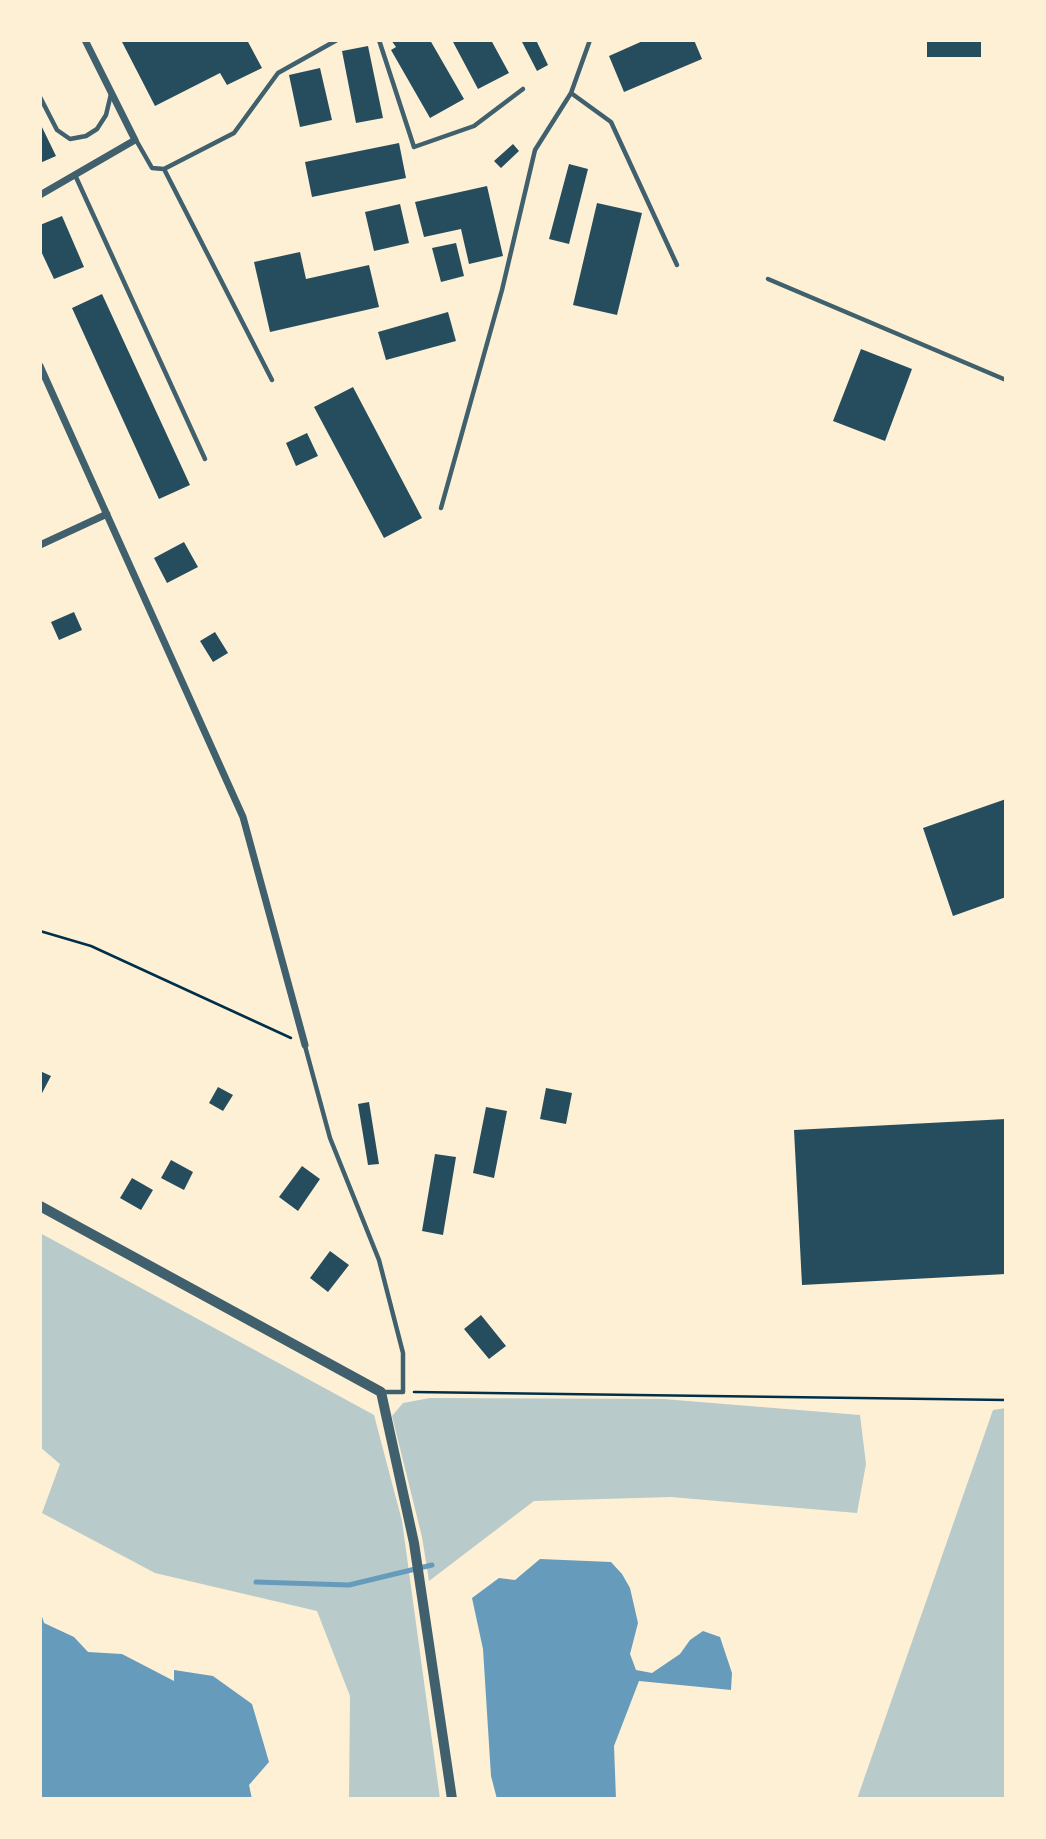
<!DOCTYPE html>
<style>
body{margin:0}
#map{position:relative;width:1046px;height:1839px;overflow:hidden;background:#fdf0d5;font-family:Manrope,sans-serif}
canvas{display:block}
.frame{position:absolute;inset:0;border:42px solid #fdf0d5;pointer-events:none}
</style>
<div id="map">
<canvas width="1046" height="1839"></canvas>
<div class="frame"></div>
</div>
<script>
const ctx = document.querySelector('canvas').getContext('2d');
ctx.lineJoin = 'round';
function paint(path, color) {
  ctx.fillStyle = color;
  ctx.fill(path, 'evenodd');
}
function toPath(rows) {
  const path = new Path2D();
  for (const r of rows) {
    path.moveTo(r[0], r[1]);
    for (let i = 2; i < r.length; i += 2) path.lineTo(r[i], r[i + 1]);
  }
  return path;
}
function strokePath(path, color, width, dash) {
  ctx.strokeStyle = color;
  ctx.lineWidth = width;
  ctx.lineCap = dash ? 'butt' : 'round';
  ctx.setLineDash(dash || []);
  ctx.stroke(path);
}
const green = toPath([
 [40,1233,374,1415,402,1521,440,1799,349,1799,350,1696,317,1611,155,1573,42,1513,60,1464,40,1447],
 [430,1398,663,1399,860,1415,866,1464,857,1513,671,1497,534,1501,429,1581,422,1537,392,1416,403,1403],
 [1006,1408,1006,1799,857,1799,993,1410]
]);
const water = toPath([
 [540,1559,611,1562,622,1574,630,1588,638,1623,630,1654,636,1670,652,1673,680,1654,690,1640,703,1631,720,1637,732,1673,731,1690,639,1681,614,1746,616,1799,497,1799,491,1776,483,1649,472,1598,499,1578,515,1580],
 [40,1610,44,1623,74,1637,88,1652,122,1654,174,1681,174,1670,213,1676,252,1704,269,1762,249,1785,252,1799,40,1799]
]);
const stream = toPath([
 [256,1582,349,1585,432,1565]
]);
const building = toPath([
 [121,40,247,40,262,68,227,85,220,73,155,106],
 [391,40,430,40,464,99,430,118,391,50,396,47],
 [452,40,491,40,509,73,478,89],
 [521,40,536,40,548,65,537,71],
 [645,40,694,40,702,59,624,92,609,56],
 [927,40,981,40,981,57,927,57],
 [368,46,383,118,356,123,342,51],
 [320,68,332,120,300,127,289,75],
 [40,123,56,156,40,163],
 [399,143,406,178,312,197,305,162],
 [513,144,519,151,501,168,494,161],
 [569,164,588,169,569,244,549,239],
 [487,186,503,256,469,264,461,229,424,237,415,202],
 [597,203,642,213,617,315,573,305],
 [400,204,409,243,374,251,365,212],
 [62,216,84,267,54,279,40,249,40,225],
 [456,243,464,276,441,282,432,248],
 [300,252,306,279,369,265,379,307,270,332,254,262],
 [102,294,190,485,159,499,72,308],
 [448,312,456,341,386,360,378,332],
 [861,349,912,369,885,441,833,421],
 [353,387,422,518,384,538,314,407],
 [307,433,318,456,296,466,286,443],
 [184,542,198,567,167,583,154,558],
 [74,612,82,630,59,640,51,622],
 [215,632,228,653,213,662,200,641],
 [1006,799,1006,897,953,916,923,828],
 [40,1071,51,1076,40,1097],
 [218,1087,233,1095,223,1111,209,1103],
 [546,1088,572,1093,566,1124,540,1119],
 [369,1102,379,1164,368,1165,358,1104],
 [486,1107,507,1111,494,1178,473,1173],
 [1006,1119,1006,1274,802,1285,794,1130],
 [435,1154,456,1157,443,1235,422,1231],
 [171,1160,193,1172,184,1190,161,1178],
 [302,1166,320,1179,298,1211,279,1197],
 [132,1178,153,1190,141,1210,120,1198],
 [330,1251,349,1265,328,1292,310,1278],
 [481,1315,506,1346,489,1359,464,1329]
]);
const path = toPath([
 [40,931,91,946,291,1038],
 [414,1392,1006,1400]
]);
const service = toPath([
 [379,40,414,147,474,126,523,89],
 [590,40,571,93,611,122,677,265],
 [40,97,57,130,70,139,86,136,97,129,106,115,111,94],
 [136,140,152,168,164,169,234,133,278,73,337,40],
 [164,169,272,380],
 [75,175,205,459],
 [768,279,1006,380],
 [441,508,502,290,535,150,571,93],
 [305,1046,330,1138,379,1260,403,1353,403,1392,382,1392]
]);
const minor = toPath([
 [40,195,135,140,85,40],
 [40,366,243,817,305,1045],
 [40,545,107,514]
]);
const tertiary = toPath([
 [40,1206,381,1392,414,1543,452,1799]
]);
paint(green, '#b9caca');
paint(water, '#669bbc');
strokePath(stream, '#669bbc', 5);
paint(building, '#264d5e');
strokePath(path, '#003049', 2.5);
strokePath(service, '#3f606c', 4.5);
strokePath(minor, '#3f606c', 7);
strokePath(tertiary, '#3f606c', 10);
</script>
